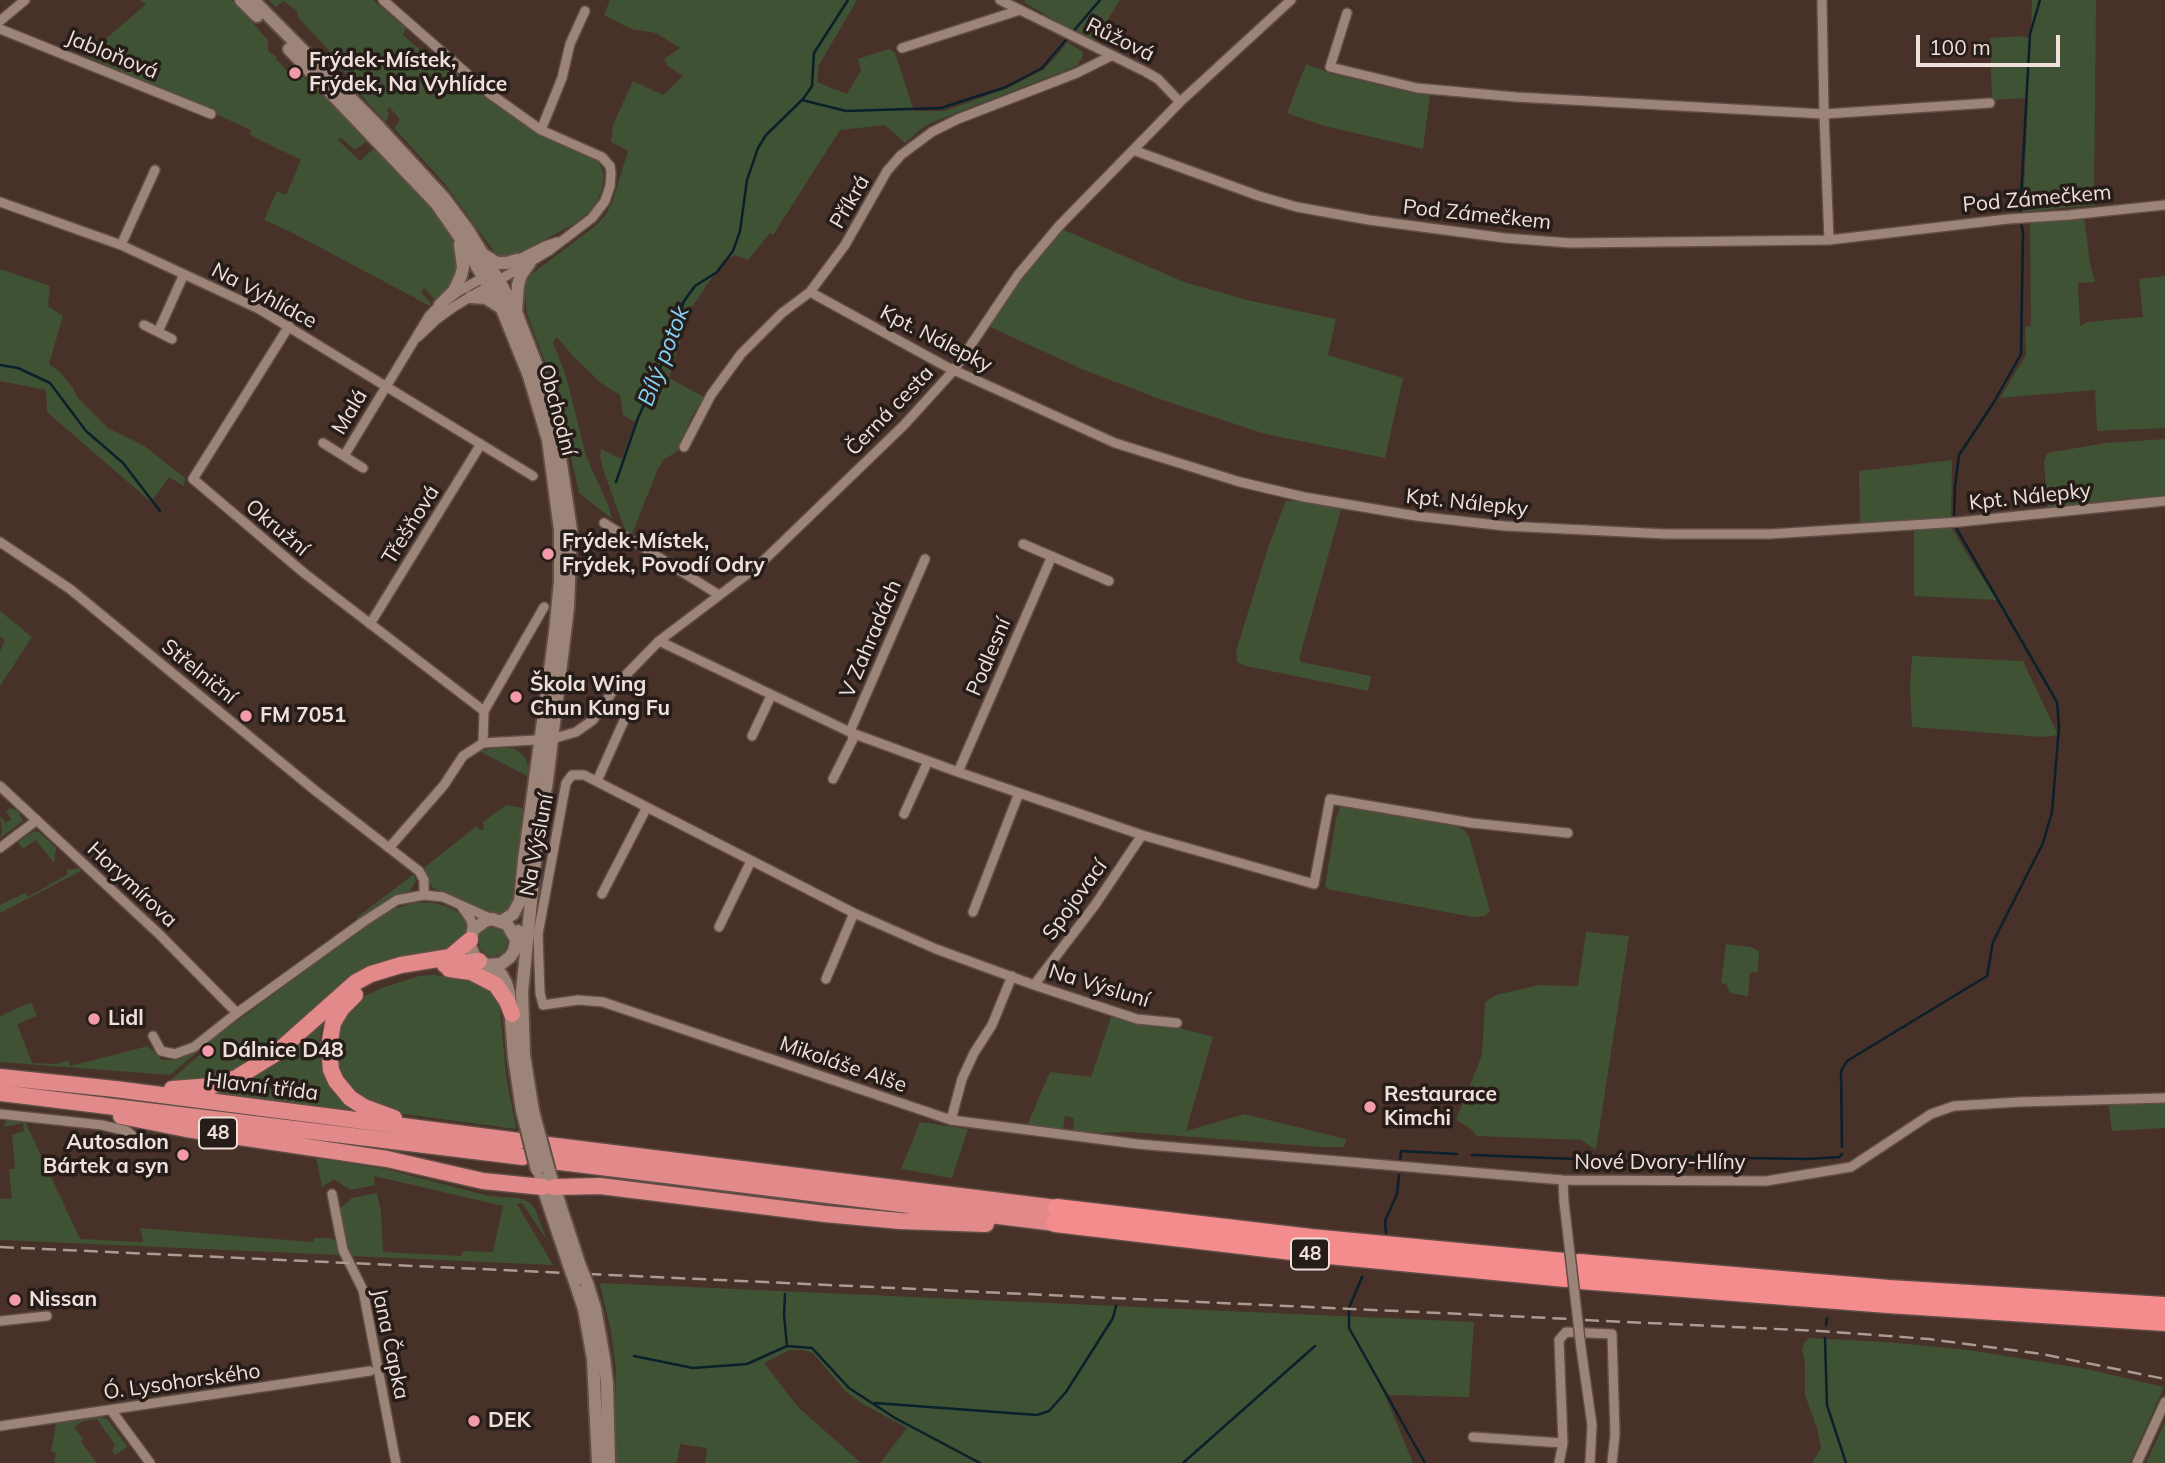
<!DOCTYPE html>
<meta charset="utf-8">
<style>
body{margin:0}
#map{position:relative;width:2165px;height:1463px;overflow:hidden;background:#473128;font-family:Mulish,sans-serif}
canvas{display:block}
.scale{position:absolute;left:1916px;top:35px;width:144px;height:32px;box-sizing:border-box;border:4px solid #efe0db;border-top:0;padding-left:9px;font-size:21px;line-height:24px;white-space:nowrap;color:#efe0db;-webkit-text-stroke:5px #261c18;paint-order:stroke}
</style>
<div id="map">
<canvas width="2165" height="1463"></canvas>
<div class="scale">100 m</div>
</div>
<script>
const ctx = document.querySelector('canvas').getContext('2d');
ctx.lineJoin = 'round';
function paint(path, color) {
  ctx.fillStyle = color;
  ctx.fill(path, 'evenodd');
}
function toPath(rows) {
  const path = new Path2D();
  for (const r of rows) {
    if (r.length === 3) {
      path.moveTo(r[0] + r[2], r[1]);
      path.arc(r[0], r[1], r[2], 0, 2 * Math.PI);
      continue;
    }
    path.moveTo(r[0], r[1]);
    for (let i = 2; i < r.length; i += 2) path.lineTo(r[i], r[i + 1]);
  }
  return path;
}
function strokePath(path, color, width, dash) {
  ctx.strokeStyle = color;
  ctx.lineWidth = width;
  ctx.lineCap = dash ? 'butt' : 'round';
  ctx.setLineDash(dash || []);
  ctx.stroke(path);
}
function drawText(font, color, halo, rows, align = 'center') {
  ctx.font = font + ' Mulish,sans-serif';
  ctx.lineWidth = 7;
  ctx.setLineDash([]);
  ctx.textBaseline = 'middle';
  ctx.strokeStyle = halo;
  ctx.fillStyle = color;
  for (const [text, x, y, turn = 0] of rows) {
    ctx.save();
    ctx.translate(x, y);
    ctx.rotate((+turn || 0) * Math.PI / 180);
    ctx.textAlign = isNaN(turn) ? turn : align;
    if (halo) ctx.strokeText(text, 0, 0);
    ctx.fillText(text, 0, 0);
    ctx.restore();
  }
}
const green = toPath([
 [139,0,232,0,268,40,268,51,277,57,276,59,294,78,299,74,325,93,366,142,355,150,341,138,338,140,360,161,373,149,401,172,435,210,454,239,458,250,458,277,440,299,433,298,424,288,421,292,431,303,430,306,291,232,264,220,277,191,286,195,301,160,250,135,251,130,86,56,146,4],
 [269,0,373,0,406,28,403,35,434,62,439,59,442,59,528,127,553,142,598,160,604,175,602,189,597,201,589,212,574,224,512,257,502,256,495,253,445,184,394,128,399,122,399,118,389,107,387,110,389,114,386,122,361,95,327,48,299,19,296,10,283,1,276,7],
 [610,0,857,0,819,65,817,82,847,94,861,70,858,59,889,49,895,53,914,111,944,111,1006,89,1043,70,1060,52,1067,42,1083,52,1082,58,1077,66,933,122,922,128,905,143,885,125,840,130,773,235,770,233,748,260,735,255,723,261,690,310,669,378,704,397,691,418,677,452,664,459,657,471,632,534,625,530,604,472,600,457,601,449,622,459,635,422,623,415,620,395,601,383,572,355,557,337,553,342,566,376,586,456,608,505,612,519,579,493,556,391,527,314,525,295,526,282,533,273,594,227,605,216,612,203,628,151,611,142,613,125,633,81,663,95,683,76,668,66,664,59,680,48,656,33,631,29,604,15],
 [1025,0,1120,0,1094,42,1079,35,1024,2],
 [2032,0,2096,0,2094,205,2023,212,2028,98,1992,100,1990,38,2019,36,2031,38],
 [1306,64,1332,74,1408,92,1430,95,1423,149,1321,125,1287,113],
 [2084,216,2090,263,2095,282,2078,283,2080,326,2087,322,2143,317,2139,279,2165,276,2165,428,2097,431,2095,390,2000,398,2026,355,2025,327,2031,326,2030,222],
 [1062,229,1184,282,1247,300,1336,319,1328,355,1403,378,1385,458,1265,434,1157,398,1084,370,988,326,1020,280],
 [0,269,50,286,48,306,63,316,49,364,60,372,73,388,77,397,108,428,143,445,185,478,184,486,169,477,151,502,47,412,46,390,0,381],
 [2165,439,2165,496,2123,499,2050,509,2048,507,2044,462,2047,453,2106,443],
 [1952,460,1951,520,1860,525,1859,471],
 [1286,501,1310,501,1339,507,1341,510,1299,659,1301,662,1371,676,1368,691,1246,666,1237,662,1236,651,1269,545],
 [1951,527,1968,556,1998,600,1914,596,1914,529],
 [0,611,32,637,0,686,0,652,5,640,0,637],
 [1912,656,2023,661,2058,735,2042,737,1912,727,1910,687],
 [498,747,515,749,524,756,529,767,529,777,479,751],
 [506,805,523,808,515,872,517,899,514,906,503,915,479,911,456,897,433,888,421,870,477,826,480,830,484,830,483,822],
 [1348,806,1456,826,1465,831,1469,836,1490,911,1485,916,1472,917,1327,889,1325,885,1327,874,1336,819,1340,807],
 [11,808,18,811,23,821,0,838,2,832,0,816,6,823,11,819,6,811],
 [34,831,39,832,56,848,54,863,36,840,23,849,18,842],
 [79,868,81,871,0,913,0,905,25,893,28,897,68,874,66,870],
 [414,874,416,881,410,891,387,899,358,920,356,918],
 [414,903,433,903,445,906,458,912,464,917,466,924,465,934,457,948,336,990,264,1054,223,1074,197,1080,172,1082,173,1078,203,1052,207,1047,205,1045,367,925,391,910],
 [493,942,14],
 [1586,932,1629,936,1596,1150,1581,1140,1477,1136,1470,1128,1456,1120,1482,1055,1485,1002,1496,995,1539,985,1578,986],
 [1726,944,1751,947,1759,951,1758,972,1750,973,1748,996,1730,993,1726,984,1721,983],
 [433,975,466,978,486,987,496,998,500,1009,506,1075,516,1129,389,1112,363,1102,342,1079,334,1054,339,1023,360,998,382,988,419,976],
 [31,1002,37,1016,17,1024,32,1063,56,1064,68,1060,70,1066,148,1046,162,1060,174,1060,182,1058,201,1049,170,1075,0,1062,0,1016],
 [327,1014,321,1030,319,1045,321,1066,333,1093,354,1113,207,1094],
 [1112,1014,1136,1022,1176,1027,1213,1037,1186,1131,1244,1114,1346,1139,1344,1147,1321,1147,1130,1132,1101,1133,1073,1130,1074,1118,1065,1116,1063,1129,1035,1128,1028,1123,1050,1072,1091,1077],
 [2165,1101,2165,1128,2112,1131,2108,1103],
 [7,1120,25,1121,80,1239,143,1242,140,1228,313,1242,314,1238,330,1238,337,1242,340,1255,0,1240,0,1199,12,1198,9,1169,15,1169,12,1135,24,1131,23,1123,3,1127],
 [920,1122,968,1129,952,1178,901,1169],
 [316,1158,385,1169,489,1196,519,1198,529,1202,535,1209,547,1240,522,1203,517,1204,553,1265,350,1256,345,1250,338,1210,352,1198,377,1193,381,1212,383,1252,461,1256,463,1251,493,1252,503,1206,374,1176,375,1185,350,1190,334,1179,322,1187],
 [601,1283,1474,1322,1469,1397,1385,1395,1413,1463,880,1463,907,1428,863,1404,846,1392,813,1353,803,1350,790,1350,764,1363,798,1407,861,1463,705,1463,707,1448,680,1444,677,1463,614,1463,616,1369,611,1331,600,1285],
 [1809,1338,1886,1342,1969,1350,2086,1369,2164,1387,2130,1463,1812,1463,1821,1448,1817,1428,1805,1395,1805,1362,1802,1350,1804,1343],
 [100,1417,107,1419,127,1446,126,1448,115,1455,112,1451,115,1445,97,1419,84,1421,74,1427,83,1439,81,1442,97,1463,54,1463,56,1453,51,1452,56,1423],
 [2165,1422,2165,1463,2146,1463]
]);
const stream = toPath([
 [803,99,812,86,814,53,848,0],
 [2020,216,2030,34,2040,0],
 [0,365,18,368,50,383,86,431,123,463,160,511],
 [616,482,638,418,659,371,684,301,695,286,717,272,733,251,740,231,747,180,758,148,766,135,802,100,846,111,941,108,1006,87,1042,68,1100,0],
 [1954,519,1955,486,1959,455,1994,402,2021,354,2023,232,2021,222],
 [1842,1147,1841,1071,1847,1061,1987,976,1993,942,2043,843,2052,812,2059,727,2057,702,1955,526],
 [1472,1155,1629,1161,1690,1157,1807,1159,1839,1157,1842,1154],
 [1400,1162,1401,1151,1457,1154],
 [1386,1233,1385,1221,1397,1194,1399,1175],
 [1362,1277,1349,1308,1349,1328,1425,1463],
 [785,1294,784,1315,787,1346],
 [1826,1325,1827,1318],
 [1825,1338,1827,1405,1846,1463],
 [634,1356,693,1368,747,1364,787,1346,812,1348,849,1388,895,1418,980,1463],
 [875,1403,1037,1415,1049,1411,1066,1392,1113,1318,1116,1306],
 [1183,1463,1315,1346]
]);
const minor = toPath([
 [383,0,489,93,541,130,602,157,610,166,611,173,610,186,605,201,592,218,550,250,455,306,437,319,418,337],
 [1000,0,1146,72,1158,79,1180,102],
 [1822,0,1824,114,1829,240],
 [1347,13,1330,67,1417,88,1516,97,1824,114,1990,103],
 [0,21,25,0],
 [0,29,211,114],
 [902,48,1020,10],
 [541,130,562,78,570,44,585,11],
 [1133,150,1259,196,1297,207,1369,220,1505,238,1570,243,1829,240,2008,219,2069,215,2165,205],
 [0,202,121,245,259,309,533,476],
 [121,245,155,170],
 [513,262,545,246,557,242],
 [810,292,947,367,1115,443,1240,482,1304,497,1416,516,1505,526,1666,534,1770,534,1959,522,2165,501],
 [144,325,172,339],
 [289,326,193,479,304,573,484,711],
 [158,332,184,274],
 [323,443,363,468],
 [684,447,711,395,741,354,782,313,810,292,845,245,887,171,901,155,932,132,958,119,1077,73,1111,56],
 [344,456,429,316,440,305,459,291,488,275],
 [604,523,719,595],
 [0,542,70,589,317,792,419,871,424,880,424,895],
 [1023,544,1109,581],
 [370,624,481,444],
 [659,641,852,733,958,772,1142,835,1314,884,1330,799,1472,823,1568,833],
 [752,736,771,696],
 [483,743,484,711,544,607],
 [958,772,1052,556],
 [833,779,853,739,851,729,925,559],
 [597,781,626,716,606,702],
 [0,786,159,934,237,1013],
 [904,814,928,761],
 [0,848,37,820],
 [389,848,444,785,463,756,483,743,552,739,576,732,593,720,619,682,659,641,758,566,904,425,954,370,1018,275,1059,226,1180,102,1291,0],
 [602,894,647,807],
 [462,907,471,920,473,930],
 [973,912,1019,793],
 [719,927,751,861],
 [826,979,854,913],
 [1034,985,1095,905,1142,835],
 [1177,1023,1137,1019,1034,985,936,949,854,913,584,775,572,775,566,783,538,934,540,993,543,1005,578,1000,603,1002,951,1120,1137,1144,1563,1180,1766,1181,1851,1167,1931,1114,1954,1106,2019,1102,2165,1098],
 [153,1036,161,1051,175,1054,194,1047,237,1013,363,922,397,900,424,895,443,897,492,919],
 [0,1114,102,1125,127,1131,135,1138],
 [951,1120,962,1079,974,1053,992,1025,1012,976],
 [1563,1180,1564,1202],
 [332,1194,343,1250,363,1290,396,1463],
 [0,1321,47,1316],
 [1581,1348,1592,1425,1590,1463],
 [111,1410,150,1463],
 [0,1426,370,1371],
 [1473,1437,1563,1443],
 [1559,1463,1563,1443,1559,1340,1566,1332,1612,1334,1615,1434,1612,1463],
 [2137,1463,2165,1402]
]);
const secondary = toPath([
 [241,0,257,16],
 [253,0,378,126,444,198,468,230,499,281,516,312,540,374,557,437,571,530,568,607,547,781,537,841,522,992,524,1055,533,1111],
 [289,49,436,203,459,236,502,309,529,376,548,440,560,530,560,581,555,633,524,860,520,901,513,914,502,921],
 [484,255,497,263,506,263,517,260],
 [471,297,486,298,500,307],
 [440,305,454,291,461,276,463,267,460,244],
 [516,312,518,285,521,275,530,262],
 [515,938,507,924,492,919,485,921,473,930,470,946,475,957,501,974,506,983,509,993,514,1057,522,1110],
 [488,965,501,964,510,957,514,951,518,931],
 [549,1171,580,1266],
 [540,1179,569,1265],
 [575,1282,584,1309,593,1359,598,1463],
 [587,1283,595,1308,604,1358,607,1383,609,1463]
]);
const trunk = toPath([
 [445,965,479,961],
 [449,969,471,972,496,985,507,1001,512,1014],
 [355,995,342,1008,333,1023,329,1047,331,1070,336,1081,350,1098,364,1107,394,1118],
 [0,1077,115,1089,519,1141],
 [172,1089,212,1086,236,1078,275,1054,356,982,371,974,401,965,450,957,470,940],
 [0,1093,523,1157],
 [121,1116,186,1129,387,1159,483,1181,543,1187],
 [548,1145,1057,1208],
 [552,1161,1055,1223],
 [554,1187,600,1186,825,1214,900,1221,986,1224]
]);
const motorway = toPath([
 [1057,1208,1311,1238,1564,1262],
 [1055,1223,1309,1253,1566,1278],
 [1579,1263,1889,1289,2165,1306],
 [1580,1280,1888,1304,2165,1322]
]);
const rail = toPath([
 [0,1247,1571,1319],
 [1585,1320,1819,1331,1929,1339,2042,1354,2165,1379]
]);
const minorBridge = toPath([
 [1564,1202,1581,1348]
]);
const secondaryBridge = toPath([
 [522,1110,537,1170],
 [533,1111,549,1171],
 [569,1265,575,1282],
 [580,1266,587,1283]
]);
const markers = [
 [295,73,7,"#f39aaa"],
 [548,554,7,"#f39aaa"],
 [516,697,7,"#f39aaa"],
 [246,716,7,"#f39aaa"],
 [94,1019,7,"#f39aaa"],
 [208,1051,7,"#f39aaa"],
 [1370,1107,7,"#f39aaa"],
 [183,1155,7,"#f39aaa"],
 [15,1300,7,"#f39aaa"],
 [474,1421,7,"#f39aaa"]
];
const shields = [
 [218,1133,38],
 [1310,1254,38]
];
const shieldNames = [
 ["48",218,1133],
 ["48",1310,1254]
];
const streetNames = [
 ["Růžová",1120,40,26],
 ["Jabloňová",112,55,22],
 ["Pod Zámečkem",2037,199,-5],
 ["Příkrá",850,202,-60],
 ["Pod Zámečkem",1477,215,6],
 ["Na Vyhlídce",264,296,28],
 ["Kpt. Nálepky",936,339,27],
 ["Obchodní",557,410,75],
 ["Černá cesta",890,411,-46],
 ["Malá",350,412,-59],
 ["Kpt. Nálepky",2030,497,-6],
 ["Kpt. Nálepky",1467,503,6],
 ["Třešňová",411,525,-58],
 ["Okružní",277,528,40],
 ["V Zahradách",871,639,-67],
 ["Podlesní",989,657,-67],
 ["Střelniční",199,672,39],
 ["Na Výsluní",537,845,-79],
 ["Horymírova",132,885,43],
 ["Spojovací",1075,900,-54],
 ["Na Výsluní",1099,986,17],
 ["Mikoláše Alše",843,1065,19],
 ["Hlavní třída",262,1087,7],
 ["Nové Dvory-Hlíny",1660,1163],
 ["Jana Čapka",390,1344,78],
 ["Ó. Lysohorského",182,1382,-8]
];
const poiNames = [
 ["Frýdek-Místek,",309,61],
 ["Frýdek, Na Vyhlídce",309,85],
 ["Frýdek-Místek,",562,542],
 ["Frýdek, Povodí Odry",562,566],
 ["Škola Wing",530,685],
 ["Chun Kung Fu",530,709],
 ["FM 7051",260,716],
 ["Lidl",108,1019],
 ["Dálnice D48",222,1051],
 ["Restaurace",1384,1095],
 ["Kimchi",1384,1119],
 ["Autosalon",169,1143,"right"],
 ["Bártek a syn",169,1167,"right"],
 ["Nissan",29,1300],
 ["DEK",488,1421]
];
const waterNames = [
 ["Bílý potok",664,356,-69]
];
paint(green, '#405234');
strokePath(stream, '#0a202b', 2.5);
strokePath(minor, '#5f4d46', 12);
strokePath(secondary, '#5f4d46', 16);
strokePath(trunk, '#5f4d46', 19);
strokePath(motorway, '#5f4d46', 21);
strokePath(minor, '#9d8479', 9);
strokePath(secondary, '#9d8479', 12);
strokePath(trunk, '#e28a89', 16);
strokePath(motorway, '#f48b8d', 18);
strokePath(rail, '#ac9a93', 2.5, [14, 7]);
strokePath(minorBridge, '#5f4d46', 12, []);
strokePath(secondaryBridge, '#5f4d46', 16, []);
strokePath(minorBridge, '#9d8479', 9);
strokePath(secondaryBridge, '#9d8479', 12);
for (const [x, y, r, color] of markers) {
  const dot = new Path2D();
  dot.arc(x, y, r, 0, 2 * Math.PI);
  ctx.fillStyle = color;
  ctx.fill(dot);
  strokePath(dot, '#261c18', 2.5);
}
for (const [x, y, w] of shields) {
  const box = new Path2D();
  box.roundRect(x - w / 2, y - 15.5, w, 31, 5);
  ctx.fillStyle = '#261c18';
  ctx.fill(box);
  strokePath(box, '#efe0db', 2);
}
drawText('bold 19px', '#efe0db', null, shieldNames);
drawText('21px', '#efe0db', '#261c18', streetNames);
drawText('bold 21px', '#efe0db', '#261c18', poiNames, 'left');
drawText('italic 23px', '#84d1f8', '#261c18', waterNames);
</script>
